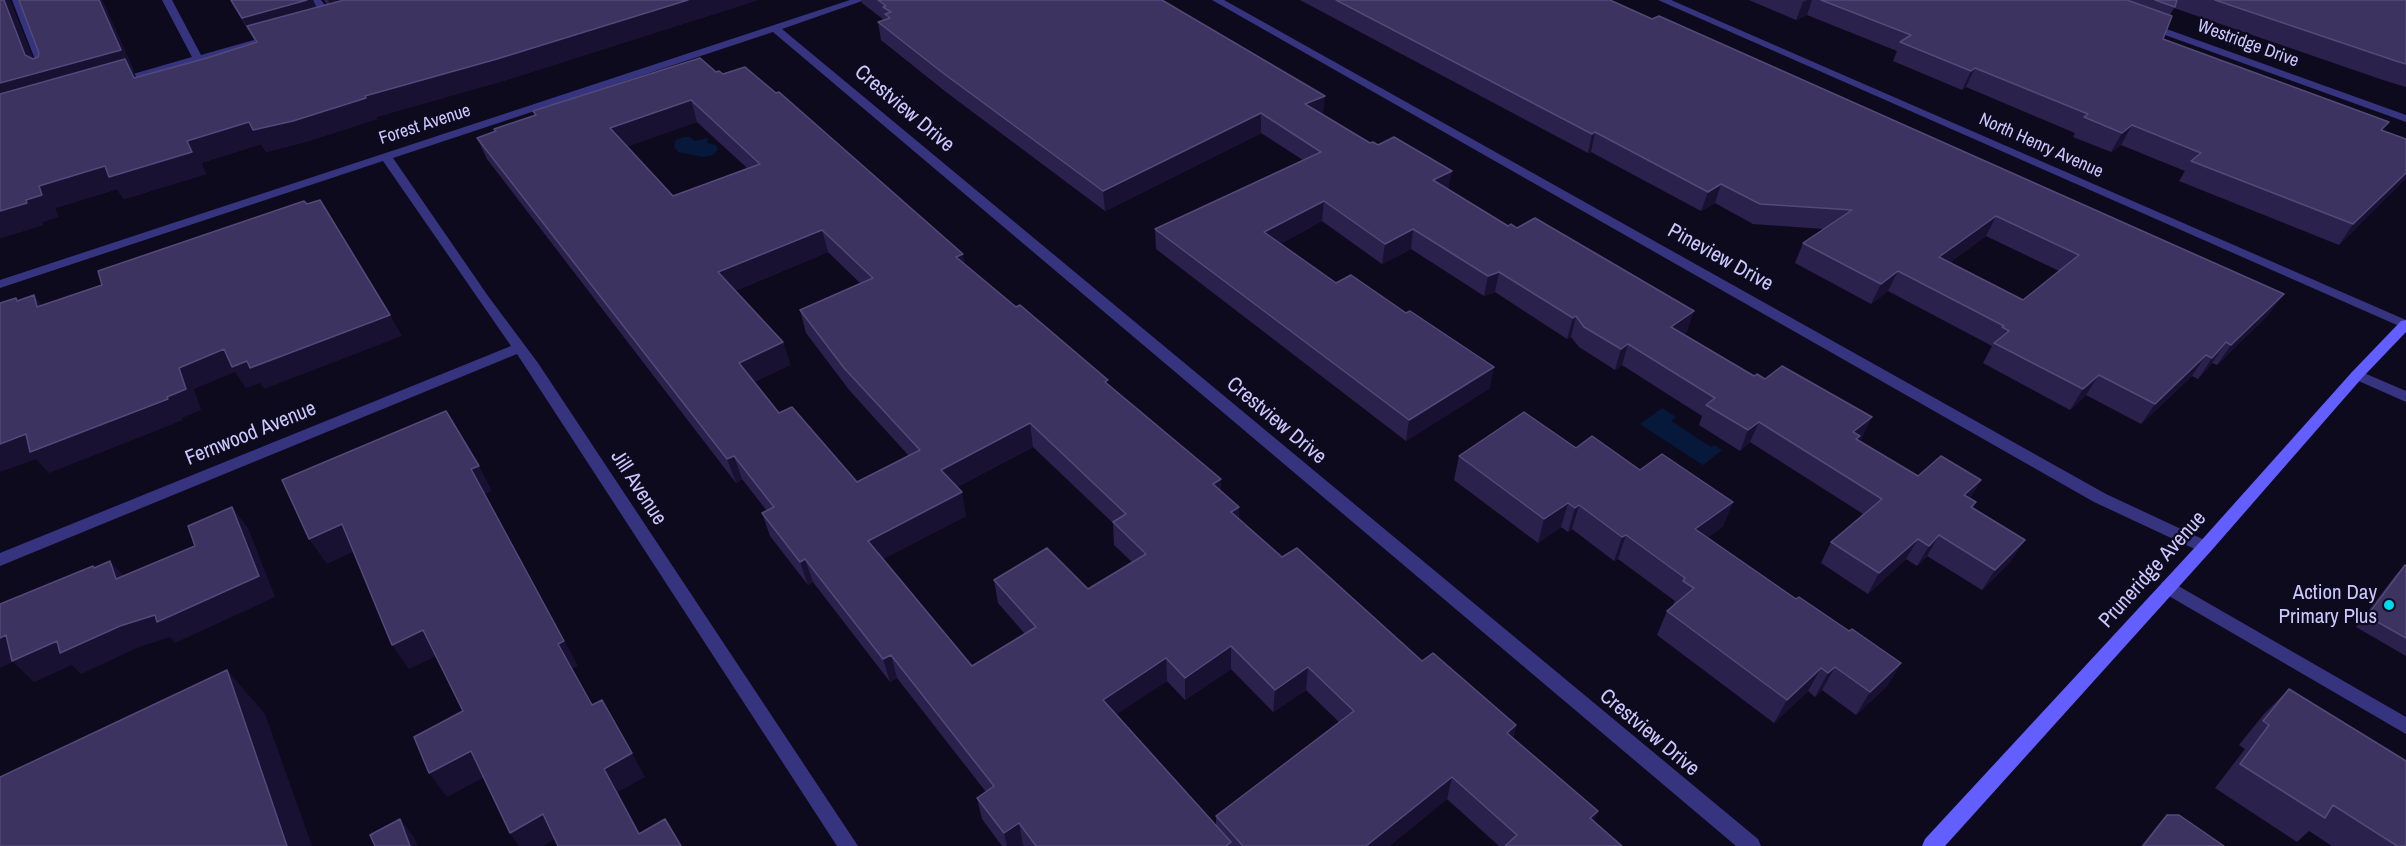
<!DOCTYPE html>
<style>
body{margin:0}
canvas{display:block;background:#0e0a1d}
</style>
<canvas width="2406" height="846"></canvas>
<script>
const ctx = document.querySelector('canvas').getContext('2d');
ctx.lineJoin = 'round';
function paint(path, color) {
  ctx.fillStyle = color;
  ctx.fill(path, 'evenodd');
}
function toPath(rows) {
  const path = new Path2D();
  for (const r of rows) {
    path.moveTo(r[0], r[1]);
    for (let i = 2; i < r.length; i += 2) path.lineTo(r[i], r[i + 1]);
  }
  return path;
}
function strokePath(path, color, width, dash) {
  ctx.strokeStyle = color;
  ctx.lineWidth = width;
  ctx.lineCap = dash ? 'butt' : 'round';
  ctx.setLineDash(dash || []);
  ctx.stroke(path);
}
function drawText(font, color, halo, rows, align = 'center') {
  ctx.font = font + ' "Archivo Narrow",sans-serif';
  ctx.lineWidth = 4.5;
  ctx.setLineDash([]);
  ctx.textBaseline = 'middle';
  ctx.strokeStyle = halo;
  ctx.fillStyle = color;
  for (const [text, x, y, turn = 0] of rows) {
    ctx.save();
    ctx.translate(x, y);
    ctx.rotate((+turn || 0) * Math.PI / 180);
    ctx.textAlign = isNaN(turn) ? turn : align;
    if (halo) ctx.strokeText(text, 0, 0);
    ctx.fillText(text, 0, 0);
    ctx.restore();
  }
}
const water = toPath([
 [684,137,690,137,695,141,708,138,707,143,716,145,718,149,713,155,704,157,678,152,674,146,676,140],
 [1662,408,1676,417,1671,421,1711,447,1714,445,1722,450,1703,465,1640,424]
]);
const service = toPath([
 [311,0,321,0,337,21,336,23,328,23,311,0]
]);
const minor = toPath([
 [12,0,22,0,51,75,50,77,46,78,41,75,12,0],
 [162,0,172,0,201,55,275,34,280,37,202,61,120,84,112,84,112,80,192,57,162,0],
 [850,0,865,0,782,29,1758,839,1761,846,1736,846,773,32,393,158,488,296,538,363,858,846,837,846,517,354,0,566,0,553,511,346,383,161,0,288,0,280,850,0],
 [1212,0,1224,0,2106,494,2211,543,2213,547,2211,551,2205,553,2199,551,2094,502,1212,0],
 [1658,0,1671,0,2406,320,2406,329,1658,0],
 [2147,22,2406,115,2406,122,2143,27,2142,25,2147,22],
 [2168,580,2406,717,2406,734,2162,592,2160,587,2162,582,2168,580]
]);
const tertiary = toPath([
 [2357,370,2406,391,2406,402,2352,378,2350,375,2352,372,2357,370]
]);
const secondary = toPath([
 [2406,320,2406,332,2362,378,2211,551,1945,846,1922,846,1925,839,2199,543,2352,372,2401,321,2406,320]
]);
const wall = toPath([
 [19,0,102,0,134,71,133,71,136,77,207,58,256,43,230,0,313,0,316,8,327,5,324,0,758,0,506,80,376,117,377,119,305,142,266,152,261,144,201,163,206,174,124,199,117,189,55,208,58,217,42,222,43,225,0,238,10,1,33,59,38,57,39,53],
 [861,0,1162,0,1323,115,1449,190,1508,226,1687,332,1684,334,1754,376,1862,438,1859,440,1918,476,1981,480,1970,498,1976,502,1973,508,2011,561,1982,590,1927,556,1917,566,1906,559,1868,594,1821,563,1831,542,1863,514,1750,442,1740,451,1699,425,1702,416,1622,365,1615,370,1579,347,1571,337,1567,339,1495,292,1484,296,1411,249,1382,264,1322,221,1280,244,1490,388,1406,441,1156,249,1155,229,1303,160,1261,133,1105,211,946,92,881,40,878,22,884,20,862,3],
 [1300,0,1610,0,2269,314,2217,365,2212,363,2198,379,2192,376,2141,424,2086,395,2070,410,1983,363,1992,346,1888,291,1871,304,1795,263,1803,243,1824,229,1753,224,1715,203,1701,211,1591,152,1588,153],
 [1986,236,2059,271,2023,300,1949,263],
 [1749,0,2406,0,2406,87,2383,80,2174,8,2170,15,2163,39,2383,131,2406,139,2406,178,2339,245,2179,181,2185,171,2121,145,2111,152,2073,137,2075,133,1966,87,1962,90,1893,61,1897,51,1807,15,1796,20],
 [716,72,965,264,1221,479,1221,491,1239,507,1239,519,1282,557,1422,661,1516,725,1513,738,1598,811,1594,821,1622,846,1499,846,1447,799,1389,846,1024,846,1023,845,1021,846,1002,846,982,819,977,798,986,792,897,678,890,682,813,582,808,585,770,536,762,513,767,511,742,479,736,483,487,159,477,138,495,131,494,129,535,116,533,111],
 [697,122,747,168,673,196,627,146],
 [828,252,860,283,800,310,806,333,850,391,909,456,857,482,779,413,754,382,790,365,783,342,735,291],
 [1033,447,1113,523,1114,545,1132,562,1088,589,994,580,998,603,1025,634,972,666,883,559,966,516,957,487],
 [1231,669,1273,712,1306,690,1339,722,1216,816,1216,825,1116,714,1167,681,1185,700],
 [1576,448,1733,502,1723,526,1707,538,1796,599,1901,663,1887,686,1856,715,1822,690,1815,697,1808,691,1774,723,1657,635,1667,611,1674,605,1673,604,1675,601,1618,559,1614,561,1572,529,1568,532,1561,527,1538,543,1454,480,1459,456],
 [2405,565,2406,566,2406,656,2356,627,2395,576],
 [2289,689,2406,846,2332,846,2309,831,2297,842,2215,788,2245,749,2239,745,2264,714],
 [2167,815,2224,846,2141,846,2157,826]
]);
const shadedWall = toPath([
 [4,0,10,0,10,1,38,72,99,0,102,0,134,71,133,71,138,80,0,108,0,83,25,55],
 [307,0,313,0,322,19,247,26,253,38,242,18],
 [328,0,389,0,335,15],
 [688,0,758,0,506,80,376,117,377,119,305,142,266,152,261,144,201,163,206,174,124,199,117,189,55,208,58,217,42,222,43,225,0,238,0,211,26,200,39,186,249,122,365,96],
 [1807,0,1812,0,1807,15,1796,20,1803,2],
 [1975,68,1966,87,1962,90,1971,71],
 [1325,96,1323,115,1305,104],
 [691,100,697,122,618,150,610,128],
 [1261,113,1261,133,1105,211,1103,191],
 [2132,125,2121,145,2111,152,2122,133],
 [1595,132,1591,152,1588,153,1592,134],
 [1452,171,1448,191,1433,180],
 [2406,173,2406,178,2339,245,2353,224],
 [1721,184,1715,203,1701,211,1708,192],
 [1324,201,1322,221,1263,253,1264,232],
 [1996,216,1986,236,1929,278,1939,257],
 [1413,229,1411,249,1382,264,1385,244],
 [822,230,828,252,725,295,718,272],
 [963,254,967,276,956,257],
 [1898,271,1888,291,1871,304,1881,284],
 [1499,272,1495,292,1484,296,1488,276],
 [2284,294,2269,314,2217,365,2231,345],
 [34,295,50,316,37,307],
 [1694,311,1687,332,1665,348,1671,327],
 [390,315,402,336,264,389,260,383,246,388,235,372,194,389,201,410,182,418,183,420,49,473,36,459,0,472,0,444,26,434,167,397,179,368,224,349,247,361],
 [1576,316,1571,337,1567,339,1573,318],
 [783,342,790,365,746,386,739,363],
 [2226,342,2212,363,2198,379,2212,358],
 [1628,344,1622,365,1615,370,1621,349],
 [2206,355,2192,376,2141,424,2155,404],
 [1494,367,1490,388,1406,441,1409,420],
 [2099,375,2086,395,2070,410,2083,389],
 [1872,417,1862,438,1858,441,1853,432],
 [1759,422,1750,442,1740,451,1748,430],
 [1030,423,1033,447,945,493,941,470],
 [734,456,742,479,736,483,727,459],
 [479,466,492,491,485,494,578,666,572,669,558,644,471,469],
 [1221,479,1221,503,1213,484],
 [1981,480,1969,500,1964,495],
 [962,492,966,516,874,564,868,541],
 [1733,502,1723,526,1686,553,1695,529],
 [1568,503,1561,527,1538,543,1544,519],
 [1579,505,1572,529,1568,532,1575,508],
 [232,507,248,528,275,597,175,643,170,637,139,647,81,674,72,665,34,682,13,662,0,668,0,638,6,635,57,641,120,626],
 [1239,507,1238,530,1231,512],
 [342,524,359,549,327,564,309,539],
 [1626,535,1618,559,1614,561,1622,537],
 [1939,535,1927,556,1917,566,1929,546],
 [1918,539,1906,559,1868,594,1879,573],
 [2025,540,2011,561,1982,590,1995,570],
 [805,559,813,582,808,585,800,562],
 [110,561,129,582,116,579],
 [423,630,440,654,409,669,392,645],
 [1231,646,1231,669,1185,700,1185,678],
 [891,655,897,678,890,682,883,659],
 [1166,658,1167,681,1105,722,1103,700],
 [1901,663,1887,686,1856,715,1870,692],
 [1308,667,1306,690,1273,712,1275,690],
 [1835,667,1822,690,1815,697,1828,673],
 [1821,668,1808,691,1774,723,1787,700],
 [227,670,265,714,312,846,287,846],
 [1516,725,1510,747,1507,733],
 [471,751,488,775,447,797,429,773],
 [632,753,645,777,618,792,647,846,639,834,604,769],
 [1452,777,1447,799,1389,846,1366,846],
 [1598,811,1589,833,1590,818],
 [543,814,558,837,543,846,519,846,510,833],
 [400,819,414,837,418,846,410,846],
 [1019,823,1023,845,1021,846,1007,846,1004,833]
]);
const building = toPath([
 [0,0,4,0,25,55,33,59,38,57,39,53,19,0,99,0,121,50,0,83,0,0],
 [231,0,307,0,242,18,231,0],
 [344,0,688,0,497,59,365,96,366,98,293,121,253,130,249,122,187,141,192,152,109,177,105,166,39,186,42,195,26,200,27,203,0,211,0,94,125,59,134,78,207,58,257,42,247,26,344,0],
 [878,0,1162,0,1325,96,1305,104,1370,143,1373,142,1378,145,1394,137,1452,171,1433,180,1508,226,1511,224,1517,228,1535,218,1694,311,1671,327,1754,376,1757,374,1765,379,1782,366,1872,417,1853,432,1860,436,1856,439,1918,476,1941,456,1981,480,1964,495,1976,502,1971,507,2025,540,1995,570,1939,535,1929,546,1918,539,1879,573,1831,542,1882,499,1759,422,1748,430,1706,405,1715,398,1628,344,1621,349,1584,327,1576,316,1573,318,1499,272,1488,276,1413,229,1385,244,1324,201,1264,232,1336,283,1351,275,1406,313,1410,311,1494,367,1409,420,1155,229,1321,152,1261,113,1103,191,943,73,878,22,890,18,885,14,891,12,883,7,886,6,878,0],
 [1336,0,1610,0,1652,19,1659,16,2284,294,2231,345,2226,342,2212,358,2206,355,2155,404,2099,375,2083,389,1994,343,2009,331,2002,327,2004,326,1898,271,1881,284,1803,243,1852,210,1760,204,1721,184,1708,192,1595,132,1592,134,1336,0],
 [1996,216,2079,255,2023,300,1939,257,1996,216],
 [1821,0,2127,0,2172,16,2163,39,2389,122,2381,130,2406,139,2406,173,2353,224,2191,161,2201,153,2132,125,2122,133,2084,117,2088,114,1975,68,1971,71,1900,42,1911,35,1821,0],
 [2155,0,2177,0,2175,7,2155,0],
 [2215,0,2406,0,2406,64,2396,61,2215,0],
 [700,58,716,72,719,71,723,74,745,67,776,93,779,92,963,254,956,257,1016,307,1020,305,1108,380,1105,382,1221,479,1213,484,1239,507,1231,512,1282,557,1297,548,1422,661,1433,653,1516,725,1507,733,1598,811,1590,818,1622,846,1505,846,1517,835,1452,777,1366,846,1243,846,1216,816,1354,711,1308,667,1275,690,1231,646,1185,678,1166,658,1103,700,1231,842,1226,846,1036,846,1019,823,1004,833,977,798,994,786,891,655,883,659,805,559,800,562,762,513,774,507,734,456,727,459,477,138,496,131,494,129,536,115,533,111,700,58],
 [691,100,760,164,673,196,610,128,691,100],
 [822,230,873,278,800,310,844,368,920,450,857,482,792,407,779,413,739,363,783,342,718,272,822,230],
 [1030,423,1126,514,1113,522,1146,554,1088,589,1047,548,994,580,1036,627,972,666,868,541,962,492,941,470,1030,423],
 [320,200,390,315,250,368,247,361,232,367,224,349,179,368,186,389,167,397,168,399,30,452,26,434,0,444,0,303,16,298,17,301,34,295,37,307,102,285,98,271,304,201,307,204,320,200],
 [446,411,479,466,471,469,564,641,558,644,592,705,602,700,632,753,604,769,639,834,665,819,681,846,558,846,543,814,510,833,471,751,429,773,414,737,463,711,423,630,392,645,342,524,309,539,282,480,446,411],
 [1524,412,1576,448,1592,436,1640,470,1662,454,1733,502,1695,529,1796,599,1799,597,1849,631,1852,629,1901,663,1870,692,1835,667,1828,673,1821,668,1787,700,1667,611,1694,588,1683,581,1685,578,1626,535,1622,537,1579,505,1575,508,1568,503,1544,519,1459,456,1524,412],
 [232,507,259,576,157,622,155,615,120,626,60,653,57,641,12,661,6,635,0,638,0,604,93,566,94,568,110,561,116,579,195,546,188,526,232,507],
 [2405,565,2406,566,2406,638,2367,616,2405,565],
 [227,670,287,846,0,846,0,777,227,670],
 [2289,689,2406,761,2406,846,2397,846,2333,805,2325,818,2240,764,2269,725,2263,721,2289,689],
 [2167,815,2179,815,2224,846,2143,846,2167,815],
 [400,819,410,846,375,846,370,835,400,819]
]);
const markers = [
 [2389,605,6,"#00d9f2"]
];
const farStreetnames = [
 ["Westridge Drive",2248,44,20],
 ["Forest Avenue",425,125,-18],
 ["North Henry Avenue",2041,146,24]
];
const streetNames = [
 ["Crestview Drive",904,109,40],
 ["Pineview Drive",1720,258,29],
 ["Crestview Drive",1276,421,40],
 ["Fernwood Avenue",251,434,-22],
 ["Jill Avenue",638,488,57],
 ["Pruneridge Avenue",2153,570,-48],
 ["Crestview Drive",1649,733,40]
];
const poiNames = [
 ["Action Day",2377,593],
 ["Primary Plus",2377,617]
];
paint(water, '#06193b');
paint(service, '#36337f');
paint(minor, '#36337f');
paint(tertiary, '#36337f');
paint(secondary, '#625eff');
paint(wall, '#2a214c');
paint(shadedWall, '#181131');
paint(building, '#3c3360');
strokePath(building, '#524a79', 1.5);
for (const [x, y, r, color] of markers) {
  const dot = new Path2D();
  dot.arc(x, y, r, 0, 2 * Math.PI);
  ctx.fillStyle = color;
  ctx.fill(dot);
  strokePath(dot, '#0e0a1d', 2);
}
drawText('18px', '#cdc7ff', '#0e0a1d', farStreetnames);
drawText('21px', '#cdc7ff', '#0e0a1d', streetNames);
drawText('21px', '#cdc7ff', '#0e0a1d', poiNames, 'right');
</script>
